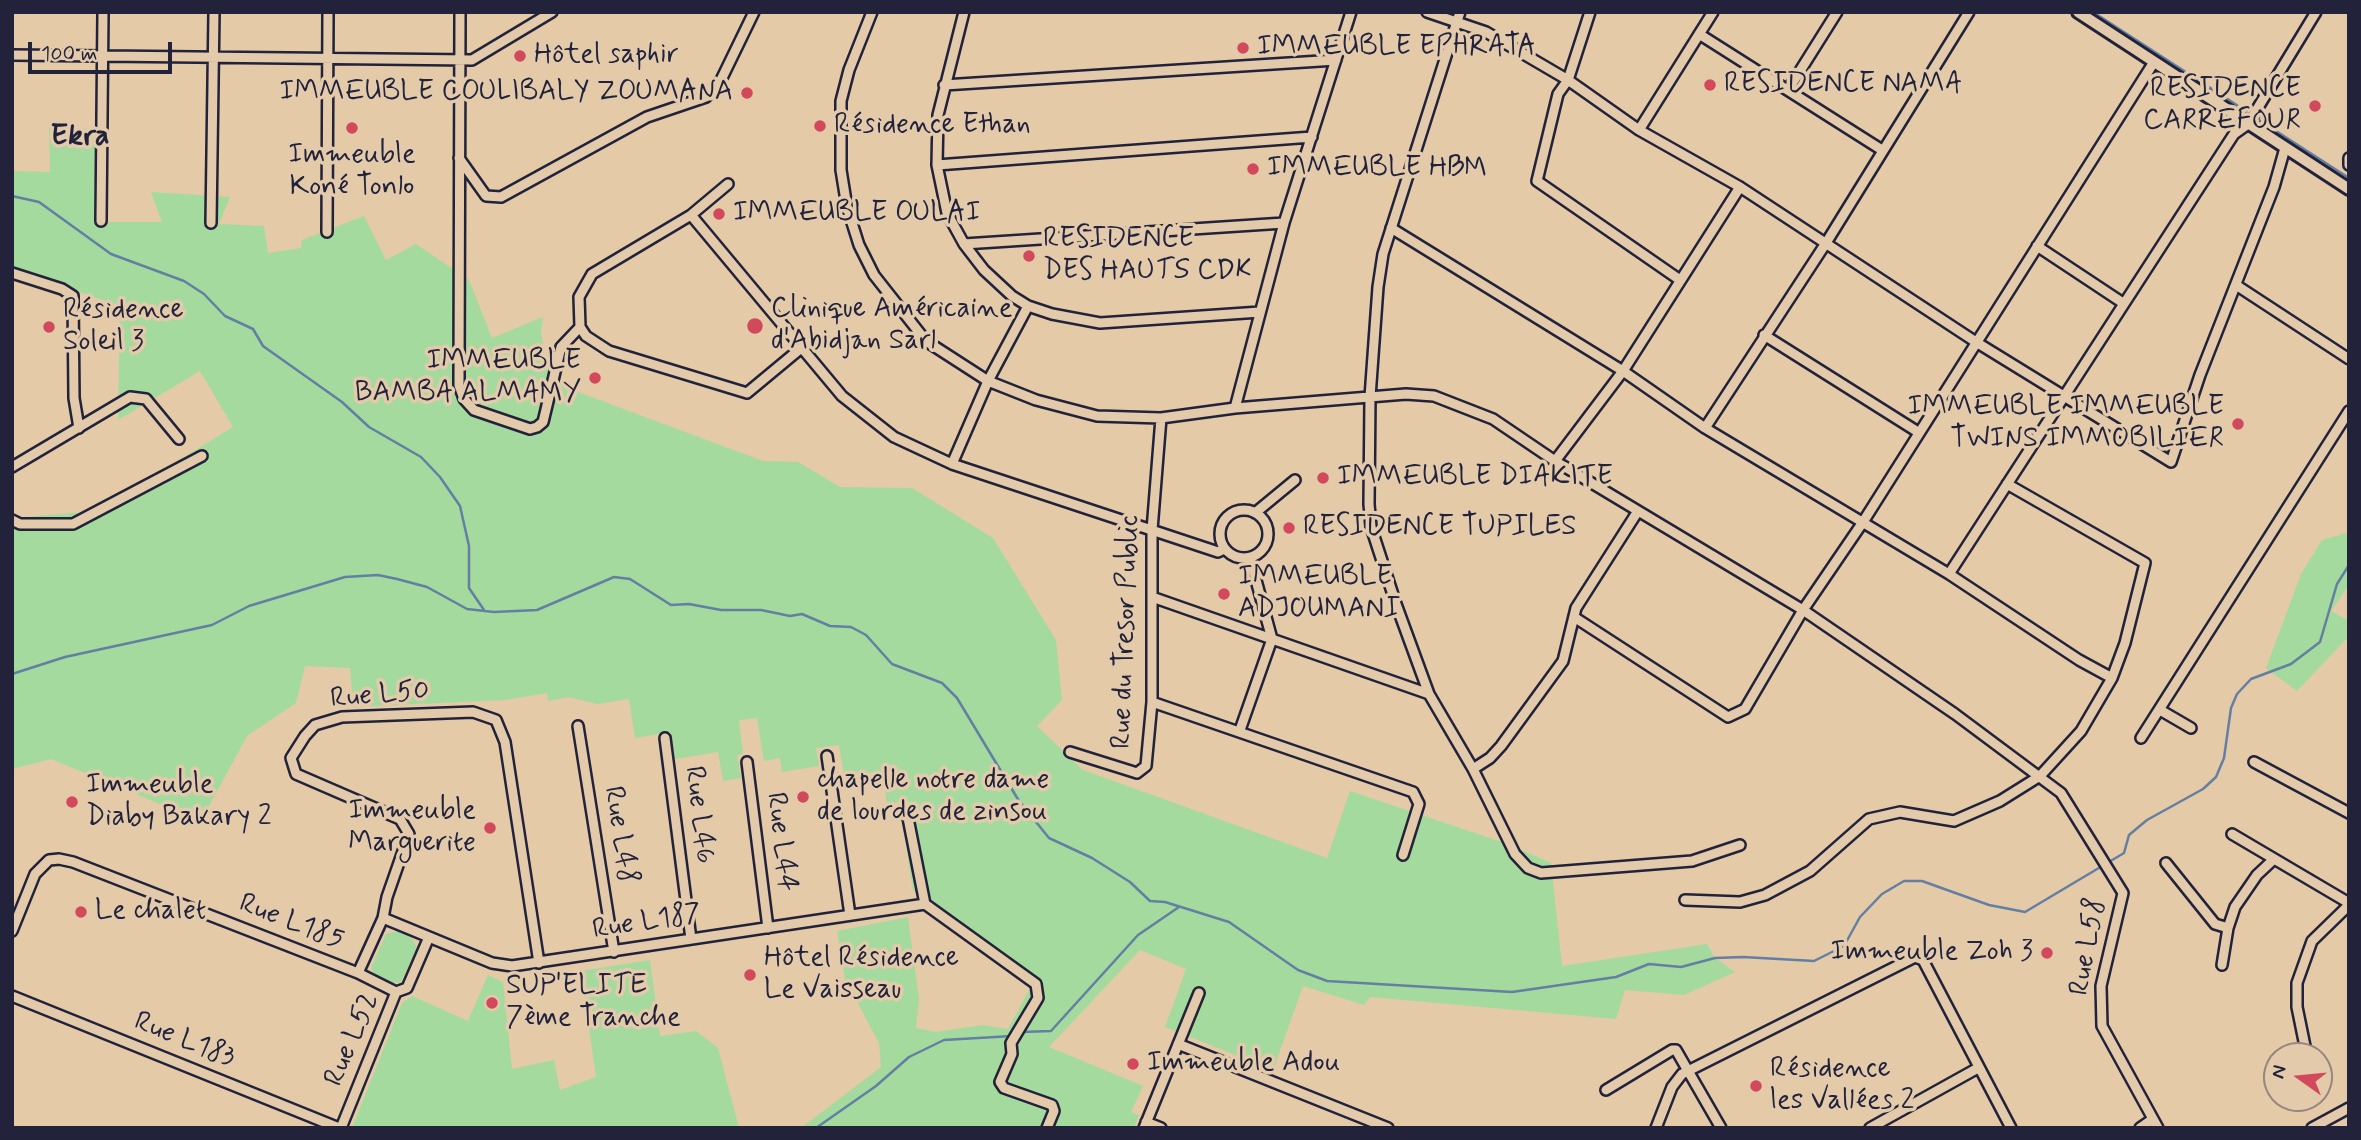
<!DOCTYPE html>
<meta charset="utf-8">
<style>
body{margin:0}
#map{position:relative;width:2361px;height:1140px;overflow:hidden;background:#e4caa6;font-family:Mynerve,sans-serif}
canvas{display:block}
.frame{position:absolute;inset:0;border:14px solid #22223b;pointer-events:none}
.north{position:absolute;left:2263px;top:1042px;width:70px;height:70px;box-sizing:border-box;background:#e2caab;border:2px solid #95877e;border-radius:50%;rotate:285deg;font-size:19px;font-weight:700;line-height:28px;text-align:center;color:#22223b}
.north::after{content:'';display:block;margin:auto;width:24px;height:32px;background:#d1495b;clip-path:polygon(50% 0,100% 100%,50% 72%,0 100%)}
.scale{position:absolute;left:28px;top:42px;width:144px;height:32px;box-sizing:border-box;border:4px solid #22223b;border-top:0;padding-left:9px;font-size:21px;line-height:24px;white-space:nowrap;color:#22223b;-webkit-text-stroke:5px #e2caab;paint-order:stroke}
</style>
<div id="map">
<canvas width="2361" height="1140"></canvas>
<div class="frame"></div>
<div class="north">N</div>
<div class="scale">100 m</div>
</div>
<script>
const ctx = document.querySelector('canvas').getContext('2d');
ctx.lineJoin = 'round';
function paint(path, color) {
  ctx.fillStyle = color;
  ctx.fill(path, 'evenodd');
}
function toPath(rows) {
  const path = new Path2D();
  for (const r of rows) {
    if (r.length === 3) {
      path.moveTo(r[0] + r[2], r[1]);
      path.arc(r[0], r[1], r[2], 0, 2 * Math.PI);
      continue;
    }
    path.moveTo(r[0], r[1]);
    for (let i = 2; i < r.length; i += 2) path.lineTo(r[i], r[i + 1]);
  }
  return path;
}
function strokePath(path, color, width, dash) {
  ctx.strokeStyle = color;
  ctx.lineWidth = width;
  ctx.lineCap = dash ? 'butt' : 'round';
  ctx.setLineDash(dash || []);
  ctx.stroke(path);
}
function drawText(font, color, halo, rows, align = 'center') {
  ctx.font = font + ' Mynerve,sans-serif';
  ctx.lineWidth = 7;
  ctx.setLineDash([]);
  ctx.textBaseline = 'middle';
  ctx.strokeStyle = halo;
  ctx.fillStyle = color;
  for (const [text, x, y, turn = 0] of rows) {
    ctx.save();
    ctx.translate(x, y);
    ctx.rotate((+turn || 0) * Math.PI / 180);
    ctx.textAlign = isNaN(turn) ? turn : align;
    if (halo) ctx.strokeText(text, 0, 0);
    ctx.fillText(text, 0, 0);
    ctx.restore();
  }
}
const green = toPath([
 [49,128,107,129,107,222,162,222,151,192,230,197,219,224,264,226,268,253,301,248,302,240,364,216,386,260,416,244,469,280,492,338,543,317,541,332,546,364,562,386,763,461,798,462,840,487,912,488,993,538,1056,640,1062,700,1037,726,1083,770,1327,858,1350,791,1508,844,1551,863,1562,966,1707,944,1715,958,1735,972,1684,995,1625,990,1616,1019,1370,997,1364,1005,1303,986,1273,1070,1165,1027,1186,969,1140,950,1049,1047,1143,1086,1131,1112,1139,1115,1134,1128,794,1128,805,1125,881,1067,879,1043,845,979,837,931,908,917,919,999,916,1028,936,1032,982,1025,1008,1029,1033,983,934,911,913,890,899,802,887,804,882,771,844,776,839,745,816,748,819,766,782,772,780,758,764,761,757,718,739,720,743,754,737,755,741,778,723,781,718,752,675,759,671,732,635,738,629,699,597,704,569,697,548,701,547,693,505,700,353,707,350,668,305,666,296,703,247,736,201,821,51,759,12,769,12,518,96,511,233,427,200,371,118,420,120,306,12,269,12,171,50,172],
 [2346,533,2349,535,2349,585,2331,611,2349,621,2349,636,2297,691,2266,668,2301,574,2322,540],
 [399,931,411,936,417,948,401,982,389,984,377,979,371,968,386,934],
 [650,960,660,1036,696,1031,718,1048,739,1128,352,1128,402,1003,412,996,468,1021,488,975,503,982,512,1069,554,1060,560,1090,596,1077,581,971]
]);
const stream = toPath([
 [2093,12,2246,111],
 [2259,120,2349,178],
 [12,196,39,202,111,254,184,281,204,294,225,316,253,329,263,346,342,402,369,427,421,457,440,477,460,506,469,546,469,588,484,610],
 [12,674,65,657,212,625,249,606,345,577,378,575,397,579,427,587,467,609,494,612,537,610,614,577,630,579,671,605,689,604,721,610,761,610,790,616,802,614,830,626,851,627,866,635,892,664,942,683,957,698,1019,801,1049,838,1092,858,1130,882,1150,901,1165,902,1229,922,1298,970,1327,981,1512,992,1616,977,1649,964,1681,967,1715,958,1743,957,1814,961,1844,946,1860,917,1882,894,1904,881,1922,881,1989,905,2025,912,2124,853,2129,835,2147,820,2203,789,2216,777,2224,758,2231,708,2237,694,2251,679,2291,664,2320,642,2337,584,2349,565],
 [1021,1032,1051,1031,1138,935,1179,907],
 [816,1128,876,1086,909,1057,944,1040,1012,1036]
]);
const minor = toPath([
 [460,12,459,385,464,399,474,410,530,429,537,427,543,422,561,347,580,327],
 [872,12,849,70,841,101,841,170,847,207,859,245,874,275,926,341,988,381,1036,400,1097,416,1161,418,1235,408,1406,394,1434,396,1493,419,1555,461,1803,610,1955,714,2061,793,2123,893,2101,986,2102,1026,2158,1128],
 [964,12,938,115,937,165,947,213,964,244,984,270,1012,296,1028,306,1052,314,1100,323,1260,312],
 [1427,12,1486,32,1568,80,1639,130,1740,187,1976,342,2171,462,2200,375,2274,187,2285,148],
 [1460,12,1383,254,1378,287,1370,397,1369,504,1371,527,1396,604,1429,694,1473,769,1515,854,1528,868,1541,873,1692,861,1740,845],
 [1590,12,1568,80,1558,94,1537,181,1680,280],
 [1699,34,1882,150],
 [12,55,472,60,552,12],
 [944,85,1336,60],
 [1788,90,1837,12],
 [1639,130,1713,12],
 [459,158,486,196,501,197,647,117,706,97,721,80,754,12],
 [2349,158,2349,165],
 [937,165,1312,137],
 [728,184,691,215,592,274,579,297,580,327,586,336,609,351,747,393,800,349],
 [691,215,842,396,894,437,952,464,1218,552,1224,549],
 [101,221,103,12],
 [211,223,214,12],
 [1391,228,1623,371,1705,428,1949,574,2079,660,2112,678],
 [327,232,328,12],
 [964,244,1284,223],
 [2037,246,2123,303],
 [12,273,62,289,73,296,74,398,79,428],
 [2236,285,2349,359],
 [1764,335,1918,432],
 [1235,408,1284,223,1351,12],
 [1705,428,1826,243,1969,12],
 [1555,461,1623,371,1740,187],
 [952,464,988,381,1028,306],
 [12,467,130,397,146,399,179,439],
 [1244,534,24],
 [1255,513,1295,480],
 [12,520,20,524,73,524,202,456],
 [1949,574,2234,134,2248,124,2316,12],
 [1152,597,1429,694],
 [1574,617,1728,717,1745,709,1803,610,1863,522,2154,62],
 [1152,702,1413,792,1419,804,1403,855],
 [2160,710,2191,728],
 [578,726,614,952],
 [1240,730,1272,639,1250,558],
 [665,738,691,939],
 [2141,738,2349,411],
 [1070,752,1137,773,1146,766,1152,702,1152,530,1161,418],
 [827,756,850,915],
 [747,762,768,928],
 [2254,762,2349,813],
 [1473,769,1490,758,1501,746,1563,661,1576,608,1638,511],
 [908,818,925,904,1036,984,1038,998,1011,1043,1012,1054,1000,1082,1004,1088,1052,1105,1054,1111,1047,1128],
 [2232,834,2349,903],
 [2166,863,2215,924,2228,928],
 [1685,900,1740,902,1765,895,1810,871,1869,819,1900,812,1954,821,2000,801,2040,776,2081,731,2112,678,2125,643,2145,563,2007,484],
 [383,918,492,963,512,966,925,904],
 [12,931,35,874,49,860,59,859,73,862,358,973,396,992],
 [2222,965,2228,928,2235,907,2257,875,2274,859],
 [358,973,383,918,387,897,409,834,400,819,296,774,291,758,305,736,315,725,342,717,473,712,496,720,505,742,539,963],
 [396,992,407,988,429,937],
 [12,996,339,1128],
 [1178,1044,1388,1128],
 [2307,1056,2297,1007,2297,983,2312,941,2349,905],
 [1606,1090,1672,1050,1676,1050,1721,1128],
 [1146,1122,1161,1128],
 [341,1128,396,992],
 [1144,1128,1199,993],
 [1656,1128,1672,1087,1682,1074,1915,957,1923,960,2011,1128],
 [1870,1128,1978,1068],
 [2140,1128,2153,1119],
 [2312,1128,2349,1108]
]);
const tertiary = toPath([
 [2078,12,2349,189]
]);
const markers = [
 [1243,48,7,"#d1495b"],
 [520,56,7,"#d1495b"],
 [1710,85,7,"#d1495b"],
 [747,93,7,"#d1495b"],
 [2315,106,7,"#d1495b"],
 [820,126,7,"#d1495b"],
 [352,128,7,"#d1495b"],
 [1253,169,7,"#d1495b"],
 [719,214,7,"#d1495b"],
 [1029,256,7,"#d1495b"],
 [755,326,9,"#d1495b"],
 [49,327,7,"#d1495b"],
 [595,378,7,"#d1495b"],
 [2238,424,7,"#d1495b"],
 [1323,478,7,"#d1495b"],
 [1289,528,7,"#d1495b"],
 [1224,594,7,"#d1495b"],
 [803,797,7,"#d1495b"],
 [72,802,7,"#d1495b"],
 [490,828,7,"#d1495b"],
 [81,912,7,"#d1495b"],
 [2047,953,7,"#d1495b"],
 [750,975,7,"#d1495b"],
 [492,1003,7,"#d1495b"],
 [1133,1064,7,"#d1495b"],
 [1756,1086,7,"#d1495b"]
];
const poiNames = [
 ["IMMEUBLE EPHRATA",1257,48],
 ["Hôtel saphir",534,56],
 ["RESIDENCE NAMA",1724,85],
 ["RESIDENCE",2301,90,"right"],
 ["CARREFOUR",2301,122,"right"],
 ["IMMEUBLE COULIBALY ZOUMANA",733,93,"right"],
 ["Résidence Ethan",834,126],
 ["Immeuble",352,156,"center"],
 ["Koné Tonlo",352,188,"center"],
 ["IMMEUBLE HBM",1267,169],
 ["IMMEUBLE OULAI",733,214],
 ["RESIDENCE",1043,240],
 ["DES HAUTS CDK",1043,272],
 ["Clinique Américaine",771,310],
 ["d'Abidjan Sarl",771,342],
 ["Résidence",63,311],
 ["Soleil 3",63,343],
 ["IMMEUBLE",581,362,"right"],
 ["BAMBA ALMAMY",581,394,"right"],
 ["IMMEUBLE IMMEUBLE",2224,408,"right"],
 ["TWINS IMMOBILIER",2224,440,"right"],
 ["IMMEUBLE DIAKITE",1337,478],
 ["RESIDENCE TUPILES",1303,528],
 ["IMMEUBLE",1238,578],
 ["ADJOUMANI",1238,610],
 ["chapelle notre dame",817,781],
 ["de lourdes de zinsou",817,813],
 ["Immeuble",86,786],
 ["Diaby Bakary 2",86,818],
 ["Immeuble",476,812,"right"],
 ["Marguerite",476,844,"right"],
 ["Le chalet",95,912],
 ["Immeuble Zoh 3",2033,953,"right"],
 ["Hôtel Résidence",764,959],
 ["Le Vaisseau",764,991],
 ["SUP'ELITE",506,987],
 ["7ème Tranche",506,1019],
 ["Immeuble Adou",1147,1064],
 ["Résidence",1770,1070],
 ["les Vallées 2",1770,1102]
];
const streetNames = [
 ["Rue du Tresor Public",1127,632,-88],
 ["Rue L50",380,696,-5],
 ["Rue L46",698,815,83],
 ["Rue L48",619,835,81],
 ["Rue L44",780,842,83],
 ["Rue L185",291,923,21],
 ["Rue L187",647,923,-9],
 ["Rue L58",2089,947,-80],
 ["Rue L52",353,1040,-67],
 ["Rue L183",184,1041,22]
];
const neighbourhoodNames = [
 ["Ekra",80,138]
];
paint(green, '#a4da9d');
strokePath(stream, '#637fa3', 2.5);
strokePath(minor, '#22223b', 14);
strokePath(tertiary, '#22223b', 16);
strokePath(minor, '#e2caab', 9);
strokePath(tertiary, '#e2caab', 10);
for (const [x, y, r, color] of markers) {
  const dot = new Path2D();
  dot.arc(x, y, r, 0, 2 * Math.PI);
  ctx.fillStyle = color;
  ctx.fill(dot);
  strokePath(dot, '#e2caab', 2.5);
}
drawText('28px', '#22223b', '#e2caab', poiNames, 'left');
drawText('28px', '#22223b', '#e2caab', streetNames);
drawText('bold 30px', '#22223b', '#e2caab', neighbourhoodNames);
</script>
